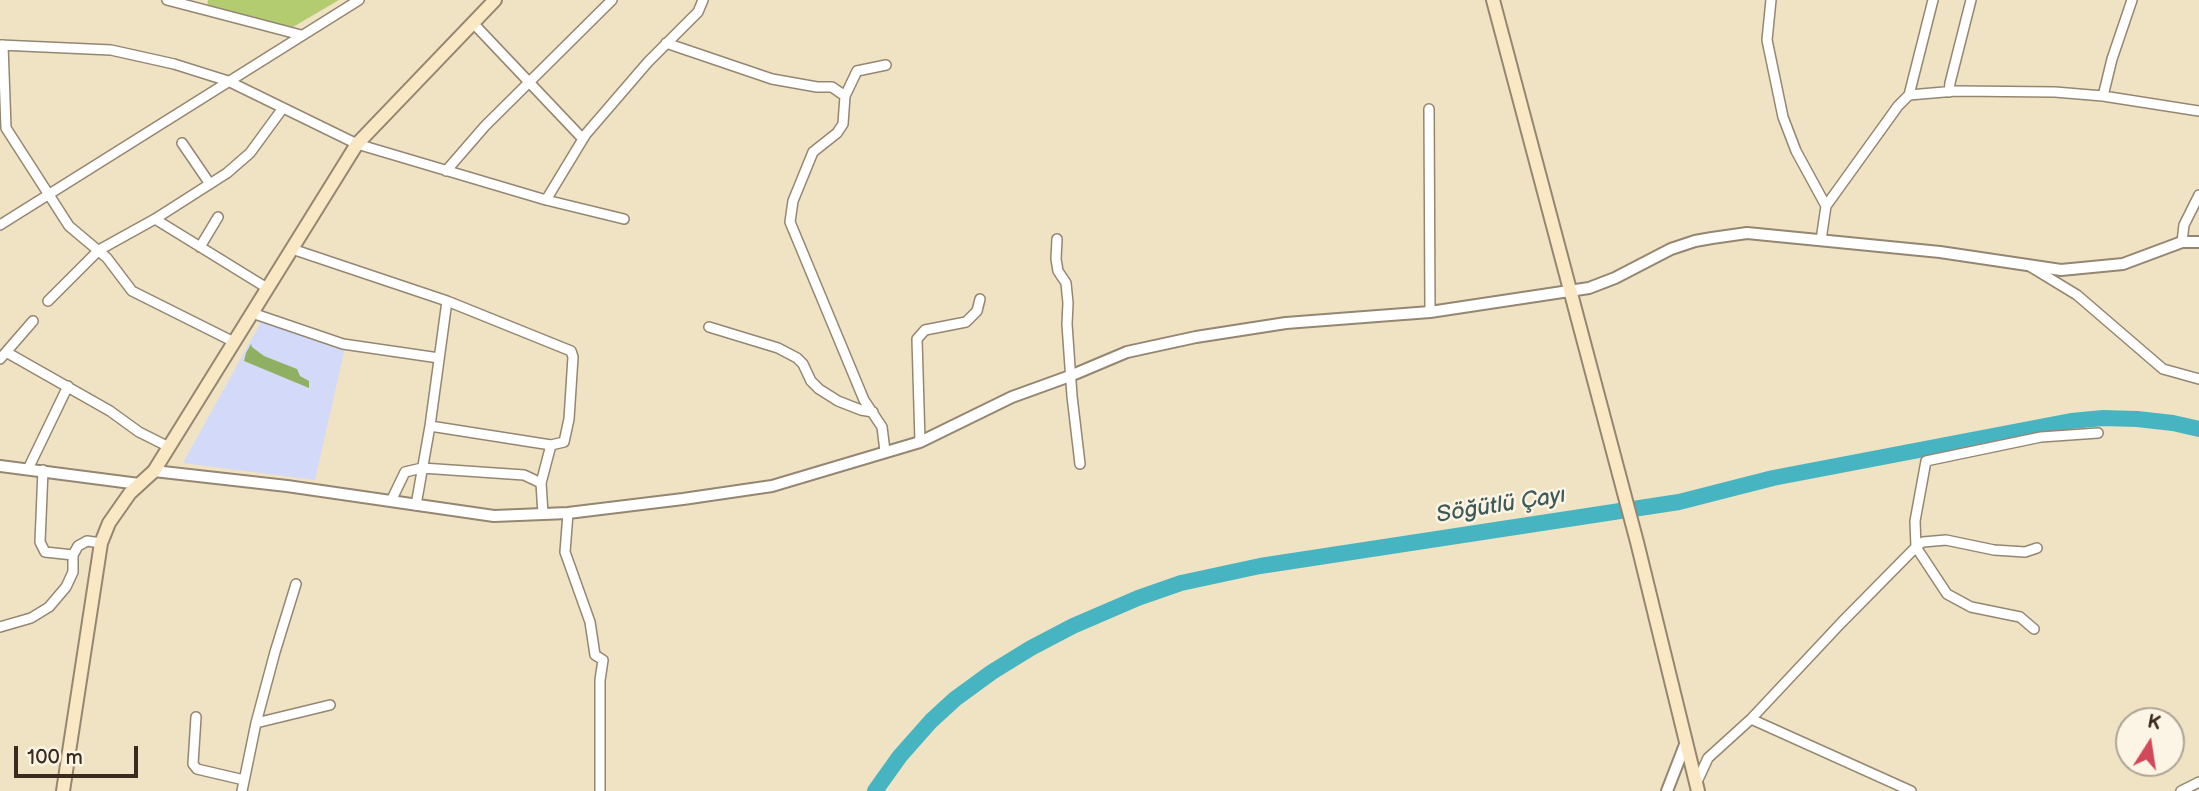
<!DOCTYPE html>
<meta charset="utf-8">
<style>
body{margin:0}
#map{position:relative;width:2199px;height:791px;overflow:hidden;background:#efe3c4;font-family:"Balsamiq Sans",sans-serif}
canvas{display:block}
.north{position:absolute;left:2115px;top:707px;width:70px;height:70px;box-sizing:border-box;background:#fcf5e5;border:2px solid #afa495;border-radius:50%;rotate:12deg;font-size:19px;font-weight:700;line-height:28px;text-align:center;color:#3b2a1e}
.north::after{content:'';display:block;margin:auto;width:24px;height:32px;background:#d1495b;clip-path:polygon(50% 0,100% 100%,50% 72%,0 100%)}
.scale{position:absolute;left:14px;top:746px;width:124px;height:32px;box-sizing:border-box;border:4px solid #3b2a1e;border-top:0;padding-left:9px;font-size:21px;line-height:24px;white-space:nowrap;color:#3b2a1e;-webkit-text-stroke:5px #fcf5e5;paint-order:stroke}
</style>
<div id="map">
<canvas width="2199" height="791"></canvas>
<div class="north">K</div>
<div class="scale">100 m</div>
</div>
<script>
const ctx = document.querySelector('canvas').getContext('2d');
ctx.lineJoin = 'round';
function paint(path, color) {
  ctx.fillStyle = color;
  ctx.fill(path, 'evenodd');
}
function toPath(rows) {
  const path = new Path2D();
  for (const r of rows) {
    path.moveTo(r[0], r[1]);
    for (let i = 2; i < r.length; i += 2) path.lineTo(r[i], r[i + 1]);
  }
  return path;
}
function strokePath(path, color, width, dash) {
  ctx.strokeStyle = color;
  ctx.lineWidth = width;
  ctx.lineCap = dash ? 'butt' : 'round';
  ctx.setLineDash(dash || []);
  ctx.stroke(path);
}
function drawText(font, color, halo, rows, align = 'center') {
  ctx.font = font + ' "Balsamiq Sans",sans-serif';
  ctx.lineWidth = 5;
  ctx.setLineDash([]);
  ctx.textBaseline = 'middle';
  ctx.strokeStyle = halo;
  ctx.fillStyle = color;
  for (const [text, x, y, turn = 0] of rows) {
    ctx.save();
    ctx.translate(x, y);
    ctx.rotate((+turn || 0) * Math.PI / 180);
    ctx.textAlign = isNaN(turn) ? turn : align;
    if (halo) ctx.strokeText(text, 0, 0);
    ctx.fillText(text, 0, 0);
    ctx.restore();
  }
}
const built = toPath([
 [261,322,345,347,315,480,183,463]
]);
const green = toPath([
 [208,0,339,0,293,27,207,7]
]);
const forest = toPath([
 [251,344,252,347,264,356,297,369,300,376,309,381,309,388,244,361,246,353]
]);
const river = toPath([
 [875,791,900,756,931,721,955,699,992,672,1031,648,1073,626,1138,598,1181,583,1260,566,1679,502,1773,478,2071,421,2103,418,2137,419,2173,423,2199,429]
]);
const minor = toPath([
 [167,0,301,35],
 [1771,0,1767,40,1783,117,1796,151,1826,206,1821,240],
 [473,23,583,139],
 [666,43,772,79,817,87,832,87,845,96],
 [0,45,111,50,174,64,228,81,357,144,546,200,624,219],
 [3,45,6,128,69,226,107,258,132,291,234,342],
 [1949,92,1950,83,1971,0],
 [1909,95,1956,91,2055,92,2103,96,2199,111],
 [2103,96,2112,59,2132,0],
 [1429,109,1430,312],
 [182,143,210,184],
 [446,171,485,126,612,0],
 [546,200,586,134,648,62,698,12,703,0],
 [1826,206,1898,106,1909,95,1933,0],
 [155,219,267,288],
 [0,225,359,0],
 [1057,239,1056,259,1058,271,1066,283,1068,303,1067,324,1072,396,1080,464],
 [2182,242,2184,225,2199,195],
 [200,247,218,217],
 [292,249,447,301,571,351,573,357,569,419,564,442,551,445,430,426],
 [2031,267,2077,295,2163,369,2199,379],
 [48,301,99,250,155,219,227,173,250,153,283,108],
 [252,313,343,344,439,358],
 [709,327,778,348,797,358,803,364,811,381,819,389,838,401,861,410,873,412],
 [6,352,110,411,139,432,169,447],
 [0,359,33,321],
 [920,442,917,339,925,330,966,322,977,311,980,299],
 [885,451,882,427,864,400,790,222,793,201,813,152,837,133,843,124,845,96,857,71,886,65],
 [28,469,68,386],
 [43,470,40,542,45,552,73,555],
 [541,483,551,445],
 [391,501,405,472,422,468,524,475,541,483,543,514],
 [416,505,430,426,447,301],
 [568,513,565,552,590,622,595,655,603,660,600,680,600,791],
 [0,627,31,618,49,607,66,587,73,572,73,555,78,546,87,541,101,543],
 [2034,629,2020,617,1971,607,1947,594,1916,547,1915,521,1926,461,2041,437,2098,433],
 [196,717,193,764,197,769,244,780],
 [1751,719,1911,791],
 [256,723,330,705],
 [1696,784,1708,758,1751,719,1842,622,1918,545,1923,542,1946,540,1994,550,2025,552,2037,548],
 [242,791,256,723,275,652,296,584],
 [2181,791,2199,782]
]);
const tertiary = toPath([
 [0,466,139,484],
 [154,471,287,486,494,516,568,513,683,499,772,486,920,442,1012,397,1070,376,1127,352,1196,337,1286,323,1430,312,1589,288,1615,278,1671,249,1695,241,1712,238,1747,233,1940,252,2061,270,2123,264,2182,242,2199,242],
 [1667,791,1686,742]
]);
const secondary = toPath([
 [1493,0,1637,542,1698,791],
 [63,791,101,543,109,523,130,493,154,471,357,144,495,0]
]);
const waterNames = [
 ["Söğütlü Çayı",1501,506,-9]
];
paint(built, '#d2d9f9');
paint(green, '#b4cc70');
paint(forest, '#8fb062');
strokePath(river, '#47b5c1', 16);
strokePath(minor, '#958671', 12);
strokePath(tertiary, '#958671', 14);
strokePath(secondary, '#958671', 16);
strokePath(minor, '#fff', 9);
strokePath(tertiary, '#fff', 10);
strokePath(secondary, '#fae7c3', 12);
drawText('italic 23px', '#3f5b57', '#fcf5e5', waterNames);
</script>
